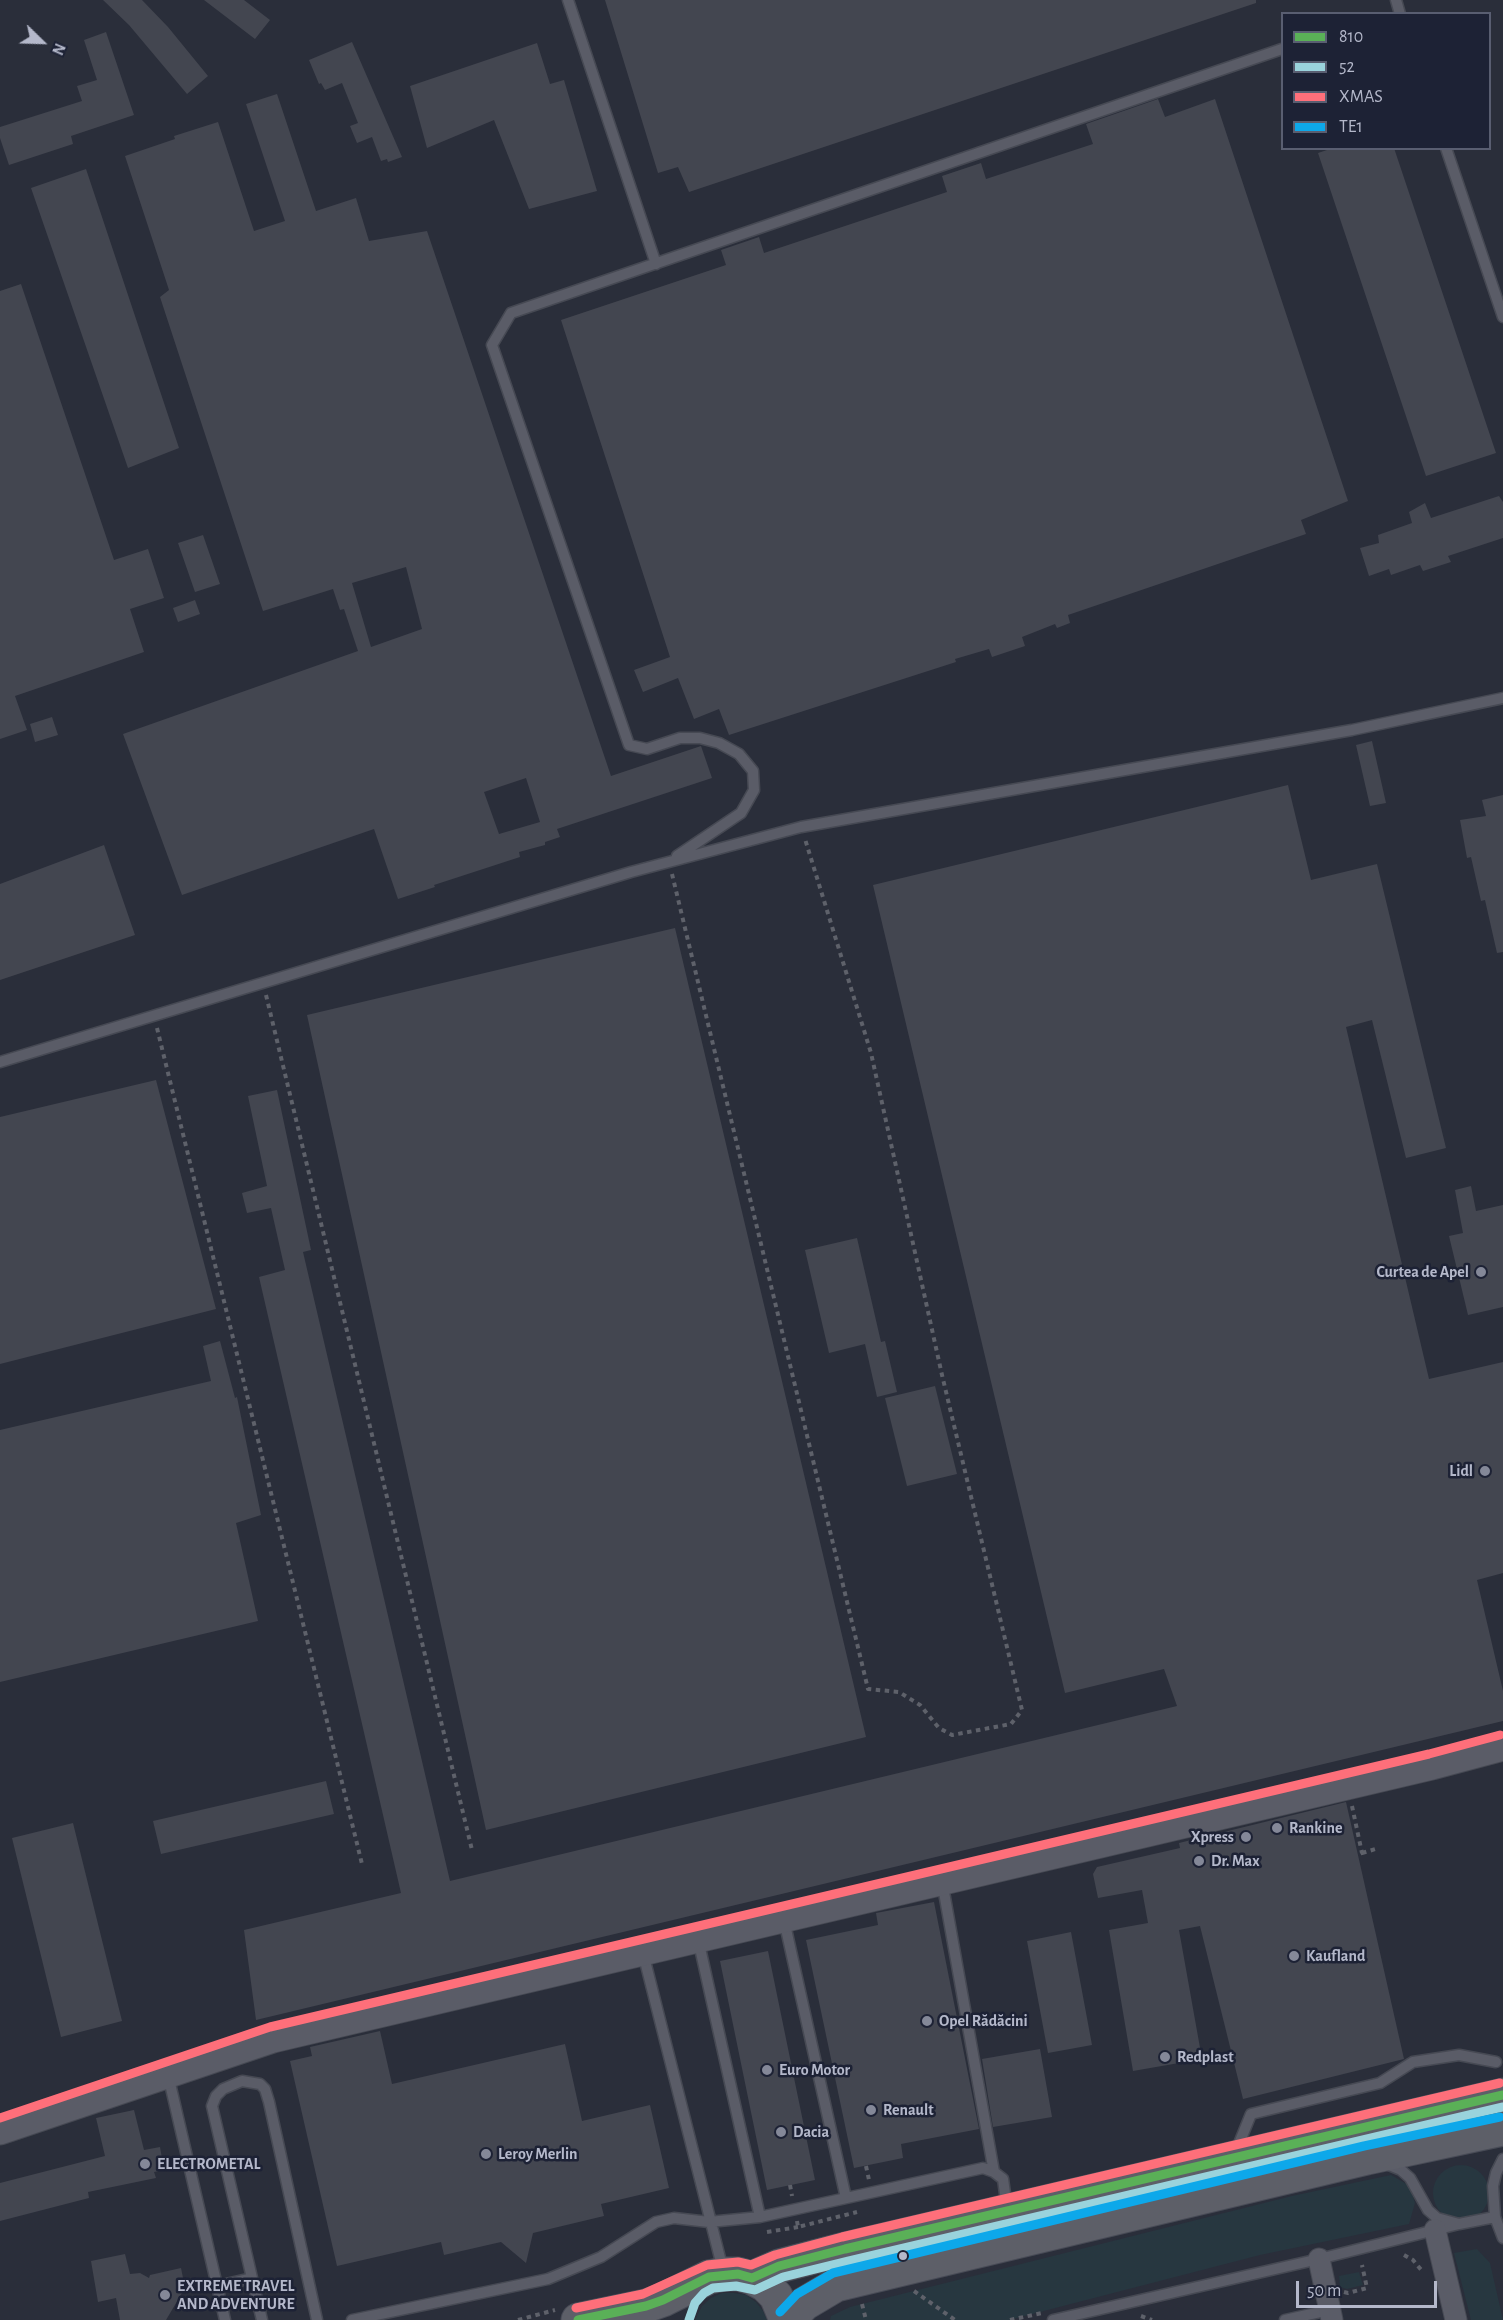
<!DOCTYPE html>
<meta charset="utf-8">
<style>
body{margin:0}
#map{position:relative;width:1503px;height:2320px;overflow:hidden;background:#2a2e3a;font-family:"Alegreya Sans",sans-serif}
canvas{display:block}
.legend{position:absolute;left:1281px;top:12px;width:210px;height:138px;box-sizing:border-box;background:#1d2235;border:2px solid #595e71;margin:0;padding:8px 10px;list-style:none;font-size:18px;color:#b4b8ca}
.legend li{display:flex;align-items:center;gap:12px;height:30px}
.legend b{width:30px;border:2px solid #595e71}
.north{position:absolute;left:12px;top:12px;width:60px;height:60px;-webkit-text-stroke:4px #1d2235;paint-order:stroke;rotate:113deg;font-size:16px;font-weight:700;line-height:24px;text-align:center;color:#b4b8ca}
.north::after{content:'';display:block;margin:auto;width:21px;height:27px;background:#b4b8ca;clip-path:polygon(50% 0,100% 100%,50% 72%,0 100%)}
.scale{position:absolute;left:1296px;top:2281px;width:141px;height:27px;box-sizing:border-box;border:3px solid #b4b8ca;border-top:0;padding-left:8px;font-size:18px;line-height:21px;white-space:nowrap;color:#b4b8ca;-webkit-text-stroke:4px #1d2235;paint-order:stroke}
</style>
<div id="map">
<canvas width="1503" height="2320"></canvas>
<ul class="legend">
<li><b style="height:8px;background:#5ab057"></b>810</li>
<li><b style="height:8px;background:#9ad3dc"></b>52</li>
<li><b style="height:8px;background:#fe6f7a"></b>XMAS</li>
<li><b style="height:8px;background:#0da8ea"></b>TE1</li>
</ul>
<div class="north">N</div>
<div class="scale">50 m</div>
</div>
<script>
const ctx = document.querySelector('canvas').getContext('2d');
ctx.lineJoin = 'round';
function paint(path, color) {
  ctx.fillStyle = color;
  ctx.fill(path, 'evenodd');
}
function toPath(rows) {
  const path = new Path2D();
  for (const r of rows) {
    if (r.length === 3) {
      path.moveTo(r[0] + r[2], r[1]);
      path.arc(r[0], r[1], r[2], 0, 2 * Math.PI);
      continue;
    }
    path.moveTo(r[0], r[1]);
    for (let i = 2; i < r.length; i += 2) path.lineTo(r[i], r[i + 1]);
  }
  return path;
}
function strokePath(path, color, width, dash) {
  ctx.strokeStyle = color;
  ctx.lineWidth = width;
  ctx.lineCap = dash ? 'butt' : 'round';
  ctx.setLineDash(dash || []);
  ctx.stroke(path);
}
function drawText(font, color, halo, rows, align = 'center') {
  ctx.font = font + ' "Alegreya Sans",sans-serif';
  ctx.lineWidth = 5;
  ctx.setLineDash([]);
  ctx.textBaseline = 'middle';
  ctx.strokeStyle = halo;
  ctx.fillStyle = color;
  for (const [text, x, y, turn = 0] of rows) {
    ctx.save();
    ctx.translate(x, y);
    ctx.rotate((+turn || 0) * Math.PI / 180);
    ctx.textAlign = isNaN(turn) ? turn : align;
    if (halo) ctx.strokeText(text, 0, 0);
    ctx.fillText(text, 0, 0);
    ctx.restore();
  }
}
const green = toPath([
 [1461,2193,28],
 [1391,2175,1410,2186,1415,2203,1409,2224,1260,2255,1009,2320,830,2320,831,2316,850,2307,1292,2196],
 [1477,2249,1490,2263,1503,2320,1471,2320,1454,2253],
 [1359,2272,1363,2285,1347,2289,1340,2287,1339,2276],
 [722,2293,734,2293,746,2295,756,2302,763,2311,767,2320,695,2320,702,2306,711,2298]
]);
const building = toPath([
 [103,0,142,0,168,27,208,76,187,94,129,25],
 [204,0,244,0,270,20,255,39],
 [605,0,1256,0,1256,3,689,192,678,167,658,173],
 [106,32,134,115,71,136,73,144,9,165,0,138,0,127,82,101,77,86,97,80,84,40],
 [352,42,402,157,388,162,387,159,381,161,372,137,357,143,350,126,358,123,342,83,325,90,321,83,319,84,309,60],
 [537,43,550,84,564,80,597,191,529,209,494,120,427,148,410,86],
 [277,94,316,211,356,198,369,241,427,231,611,776,701,746,712,778,557,829,560,837,545,842,545,845,519,852,520,857,434,885,435,887,398,899,374,829,182,895,123,734,358,651,344,609,340,610,333,589,263,611,160,297,169,290,125,156,175,139,174,136,218,122,254,231,285,221,246,104],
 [406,567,422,629,371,647,352,583],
 [526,778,540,822,499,834,484,792],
 [1158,99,1165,117,1215,99,1348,501,1301,520,1306,534,1068,615,1070,623,1057,628,1055,624,1022,637,1025,646,992,657,989,649,955,659,956,662,729,735,719,709,694,719,678,678,643,692,634,670,670,657,561,320,726,265,721,250,759,237,764,253,947,192,942,176,981,163,986,179,1093,144,1086,124],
 [1333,148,1394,148,1496,453,1426,476,1318,153],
 [86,169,179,448,128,468,31,188],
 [21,284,114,560,148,549,164,598,130,609,144,652,15,696,27,730,0,739,0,291],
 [1499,496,1503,502,1503,538,1448,556,1451,562,1423,571,1420,565,1391,575,1389,569,1369,576,1360,548,1379,543,1378,535,1412,523,1409,512,1425,503,1431,518],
 [203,535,220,584,195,592,178,543],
 [195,600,200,614,178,622,173,608],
 [52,717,58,735,35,742,30,724],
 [1372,741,1386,803,1370,806,1356,745],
 [1288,785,1311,880,1377,864,1446,1148,1406,1158,1372,1020,1346,1027,1429,1379,1503,1362,1503,1573,1477,1580,1503,1691,1503,1721,256,2020,244,1930,401,1893,259,1277,285,1270,271,1208,247,1213,242,1193,267,1186,248,1096,277,1090,311,1250,303,1252,450,1881,1177,1706,1164,1669,1065,1693,873,885],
 [1503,795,1503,952,1497,953,1485,900,1481,901,1471,857,1467,858,1460,820,1486,816,1482,800],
 [104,845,135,935,0,980,0,884],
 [675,928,866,1737,486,1830,307,1015],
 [156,1080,216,1309,0,1364,0,1117],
 [1471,1186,1476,1211,1503,1205,1503,1307,1468,1315,1449,1236,1463,1233,1455,1190],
 [857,1238,881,1342,885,1341,897,1392,877,1397,865,1344,829,1353,805,1250],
 [220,1341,235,1398,237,1397,261,1515,236,1523,258,1621,0,1682,0,1430,211,1381,203,1346],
 [935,1386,957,1474,907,1486,885,1398],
 [326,1781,334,1814,161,1854,153,1821],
 [1346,1802,1404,2059,1243,2099,1200,1926,1179,1930,1202,2059,1133,2071,1109,1930,1148,1923,1142,1890,1098,1898,1093,1874,1097,1867,1180,1848,1179,1843],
 [73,1823,122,2021,61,2037,12,1838],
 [934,1902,979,2129,901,2144,903,2158,854,2168,806,1940,878,1925,876,1913],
 [1071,1932,1092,2045,1048,2053,1027,1941],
 [768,1951,815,2180,767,2190,720,1961],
 [380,2031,392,2084,565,2044,582,2121,650,2105,669,2188,601,2204,604,2216,533,2233,526,2263,501,2242,444,2255,441,2242,337,2266,290,2061,312,2056,310,2047],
 [1040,2049,1052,2117,993,2127,982,2059],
 [134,2110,144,2150,160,2147,164,2170,154,2172,156,2178,88,2192,89,2198,0,2221,0,2183,105,2156,96,2118],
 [125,2254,130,2274,140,2273,149,2278,150,2275,181,2268,185,2288,166,2320,120,2320,116,2298,98,2302,91,2261]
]);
const path = toPath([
 [672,874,868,1689,899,1692,920,1705,939,1728,952,1735,1011,1724,1022,1710,942,1375,871,1053,805,839],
 [266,995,472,1850],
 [157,1028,362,1864],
 [1352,1806,1362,1853,1358,1854],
 [1362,1853,1379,1848],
 [866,2166,869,2180],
 [790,2185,792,2196],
 [797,2221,798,2227,857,2212],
 [767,2232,798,2227],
 [1404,2255,1413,2260,1423,2272],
 [914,2291,955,2320],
 [1344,2292,1348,2293,1367,2288,1362,2265],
 [862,2304,866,2320],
 [1141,2316,1152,2320],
 [518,2320,555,2310],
 [1010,2320,1042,2313]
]);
const service = toPath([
 [568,0,656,264],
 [1396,0,1400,14],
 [1446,148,1503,317],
 [677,856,741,813,754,790,753,771,739,754,719,743,700,738,680,738,647,749,629,745,492,345,511,313,1282,49],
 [0,1062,631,872,801,827,1352,730,1503,698],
 [942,1881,994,2172],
 [784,1920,846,2198],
 [698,1939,760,2217],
 [643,1953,723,2270],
 [168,2075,225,2320],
 [1236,2151,1251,2114,1380,2083,1413,2062,1459,2055,1496,2062],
 [1384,2163,1401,2170,1410,2178,1428,2210,1437,2218,1459,2224,1495,2217,1493,2186,1496,2173,1503,2159],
 [1495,2217,1503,2238],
 [252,2278,212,2106,216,2096,223,2089,242,2081,260,2084,265,2089,269,2102,317,2320],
 [217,2286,252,2278,262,2320],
 [352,2320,548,2279,601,2257,656,2222,674,2218,709,2222,760,2217,983,2168,994,2172,1003,2179,1007,2208],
 [1053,2320,1319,2259,1459,2224],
 [1285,2320,1329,2310]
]);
const minor = toPath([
 [1435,2230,1456,2320],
 [1319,2259,1332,2320]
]);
const tertiary = toPath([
 [0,2131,273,2039,1432,1766,1503,1747]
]);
const primary = toPath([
 [752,2278,779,2266,845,2249,1503,2095],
 [578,2320,646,2306,663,2300,709,2277,724,2274,738,2274,752,2278,765,2285,776,2296,786,2320],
 [789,2320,804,2304,836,2285,1367,2158,1503,2129]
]);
const bus1 = toPath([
 [578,2320,646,2306,663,2300,709,2277,738,2274,752,2278,779,2266,845,2249,1503,2095]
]);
const bus2 = toPath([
 [689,2320,695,2303,704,2293,713,2288,736,2286,755,2290,783,2277,848,2261,1503,2107]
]);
const bus3 = toPath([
 [0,2118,270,2027,1429,1754,1500,1735],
 [576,2308,643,2294,707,2265,738,2262,751,2265,775,2255,842,2237,1500,2083]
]);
const bus4 = toPath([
 [780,2312,797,2294,833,2273,1364,2146,1500,2117]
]);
const markers = [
 [1481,1272,6,"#848898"],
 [1485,1471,6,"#848898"],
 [1277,1828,6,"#848898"],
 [1246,1837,6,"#848898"],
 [1199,1861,6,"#848898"],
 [1294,1956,6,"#848898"],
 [927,2021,6,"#848898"],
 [1165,2057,6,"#848898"],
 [767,2070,6,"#848898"],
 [871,2110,6,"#848898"],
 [781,2132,6,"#848898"],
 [486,2154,6,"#848898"],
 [145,2164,6,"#848898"],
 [903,2256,5,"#b4b8ca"],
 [165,2295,6,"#848898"]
];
const poiNames = [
 ["Curtea de Apel",1469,1272,"right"],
 ["Lidl",1473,1471,"right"],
 ["Rankine",1289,1828],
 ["Xpress",1234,1837,"right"],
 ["Dr. Max",1211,1861],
 ["Kaufland",1306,1956],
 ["Opel Rădăcini",939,2021],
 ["Redplast",1177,2057],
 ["Euro Motor",779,2070],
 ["Renault",883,2110],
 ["Dacia",793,2132],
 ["Leroy Merlin",498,2154],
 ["ELECTROMETAL",157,2164],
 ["EXTREME TRAVEL",177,2286],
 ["AND ADVENTURE",177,2304]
];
paint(green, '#273740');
paint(building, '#434650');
strokePath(service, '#464953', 13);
strokePath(minor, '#464953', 23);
strokePath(tertiary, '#464953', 29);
strokePath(primary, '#484b56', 35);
strokePath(path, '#5e616a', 4, [4.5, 4.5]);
strokePath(service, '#5a5c67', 10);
strokePath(minor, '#5a5c67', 21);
strokePath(tertiary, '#5a5c67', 27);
strokePath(primary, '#5d5f68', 33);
strokePath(bus1, '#5ab057', 9);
strokePath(bus2, '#9ad3dc', 9);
strokePath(bus3, '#fe6f7a', 9);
strokePath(bus4, '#0da8ea', 9);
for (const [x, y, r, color] of markers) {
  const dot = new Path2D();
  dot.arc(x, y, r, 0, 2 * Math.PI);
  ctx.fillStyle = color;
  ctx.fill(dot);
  strokePath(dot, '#1d2235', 2);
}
drawText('bold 16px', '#b4b8ca', '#1d2235', poiNames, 'left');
</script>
